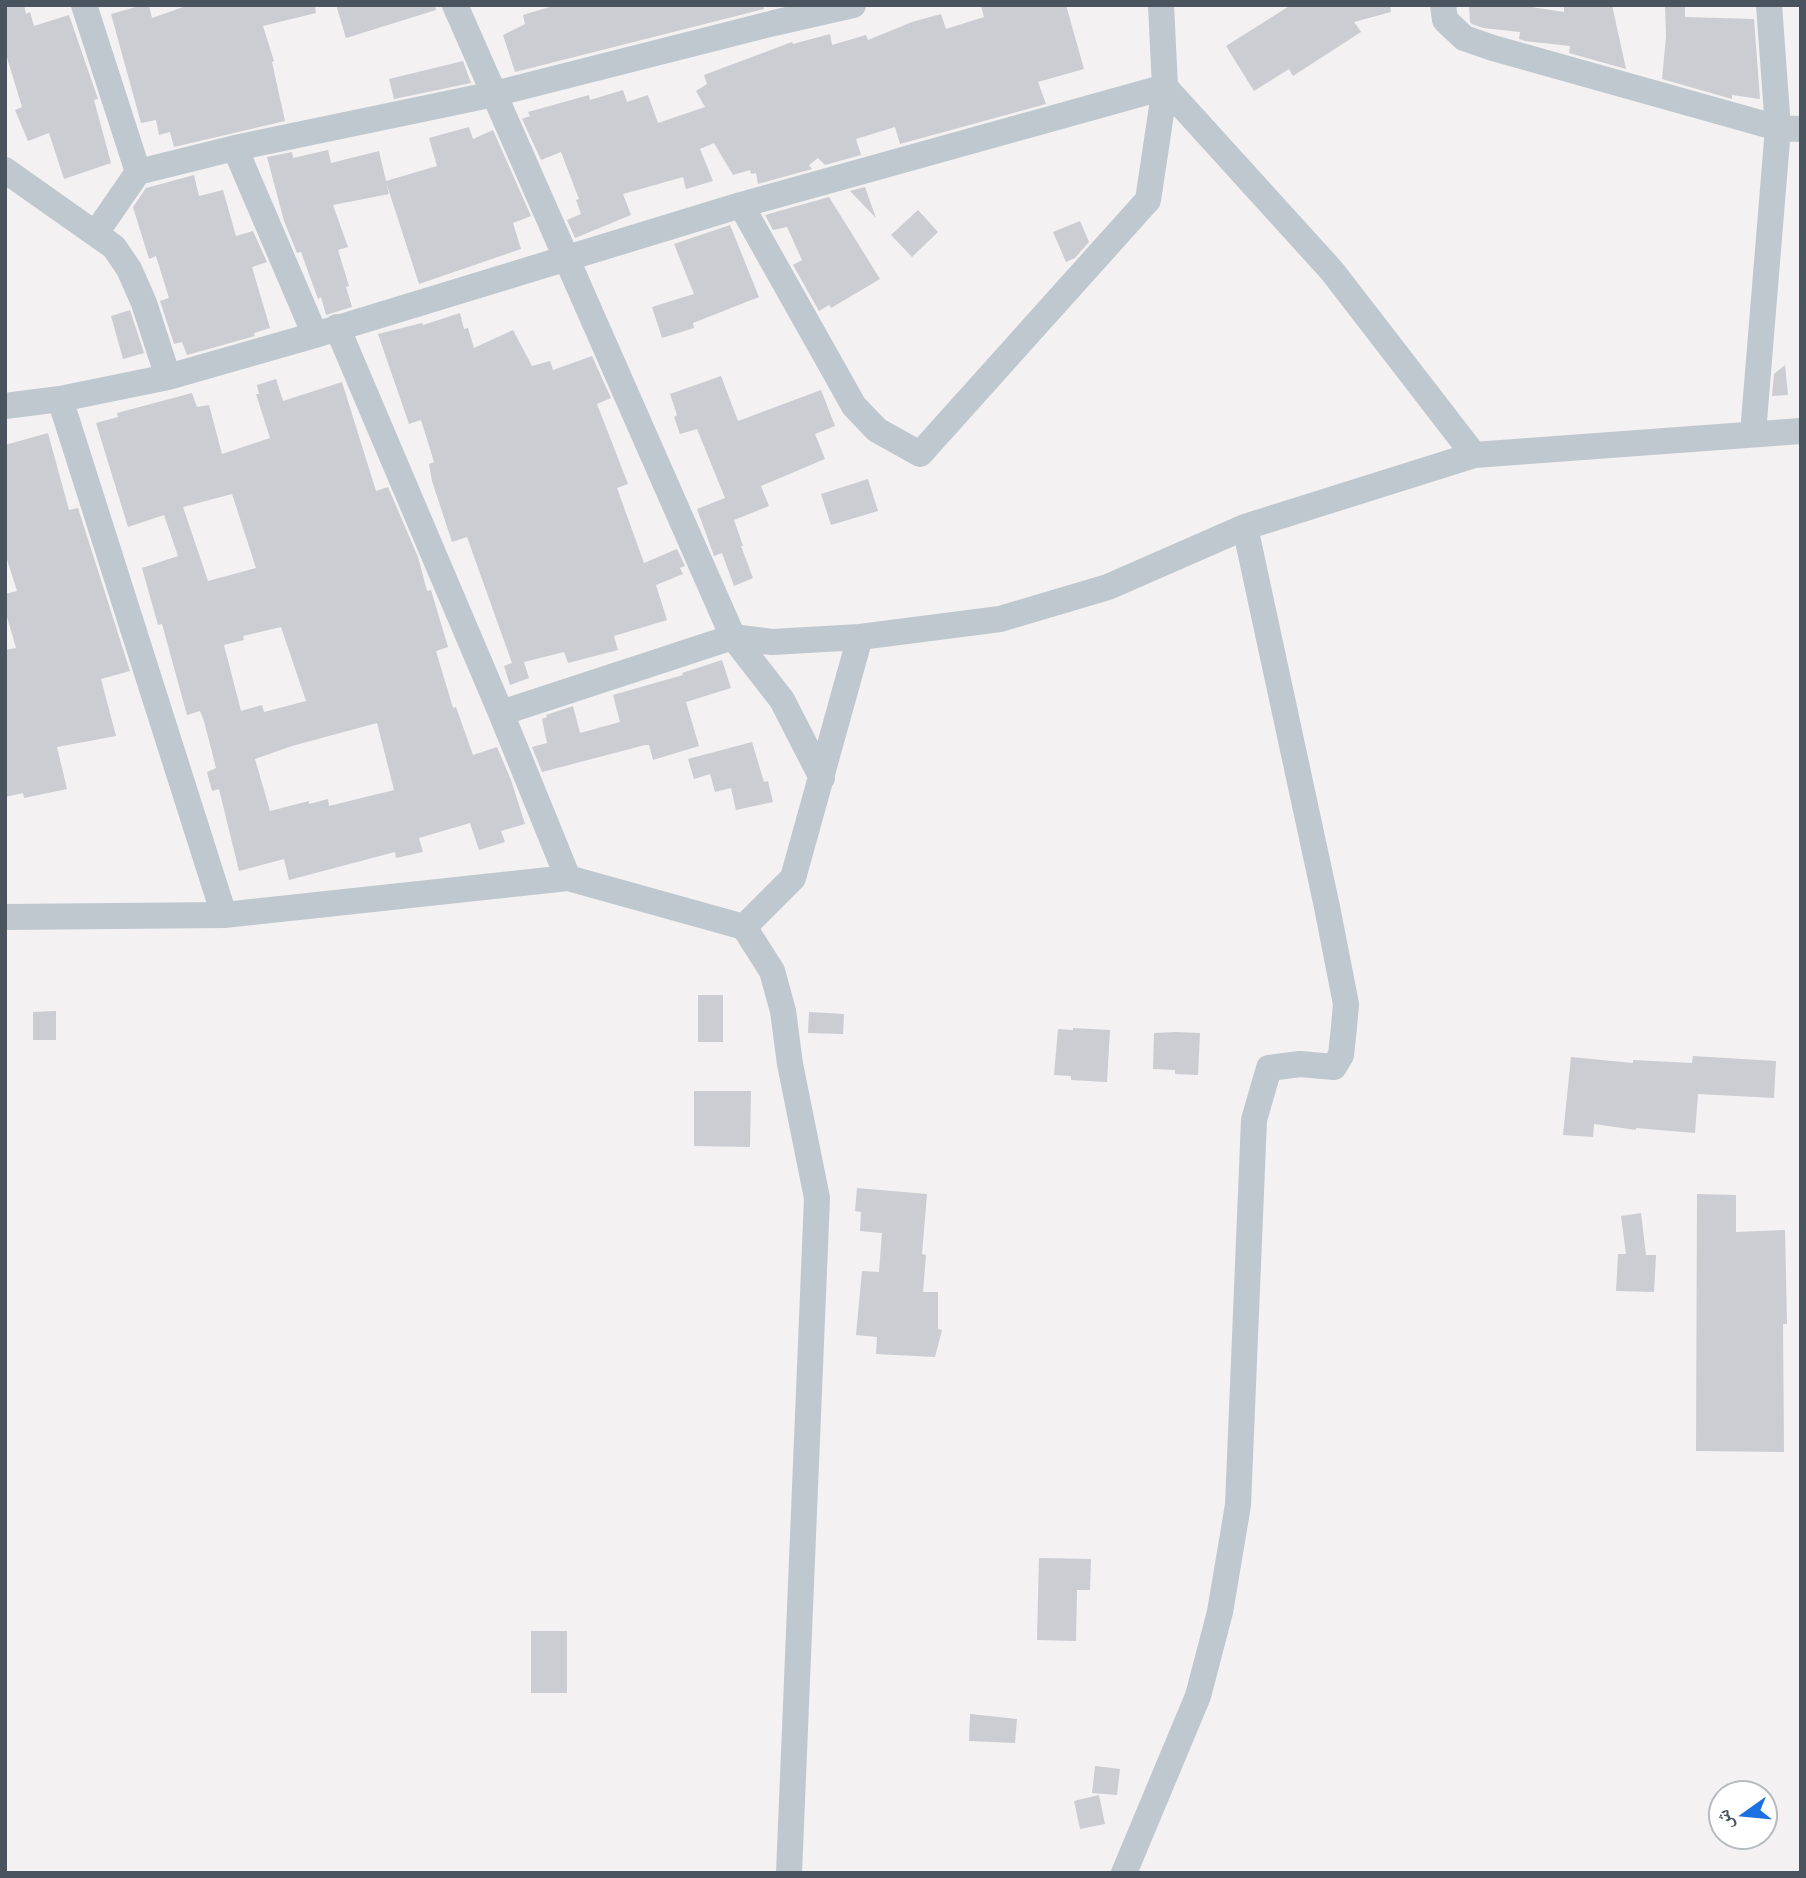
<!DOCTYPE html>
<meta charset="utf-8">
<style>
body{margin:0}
#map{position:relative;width:1806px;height:1878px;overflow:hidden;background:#f3f1f1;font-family:Montserrat,"Noto Naskh Arabic",sans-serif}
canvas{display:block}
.frame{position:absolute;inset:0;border:7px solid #49545e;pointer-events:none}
.north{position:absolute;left:1708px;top:1780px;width:70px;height:70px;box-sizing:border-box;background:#fff;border:2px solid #b6bbbf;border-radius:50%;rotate:255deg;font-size:19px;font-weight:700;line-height:28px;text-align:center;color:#49545e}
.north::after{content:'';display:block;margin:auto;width:24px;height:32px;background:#1c70e1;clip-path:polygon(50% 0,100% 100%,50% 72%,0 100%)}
</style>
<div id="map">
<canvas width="1806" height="1878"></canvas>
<div class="frame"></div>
<div class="north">ش</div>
</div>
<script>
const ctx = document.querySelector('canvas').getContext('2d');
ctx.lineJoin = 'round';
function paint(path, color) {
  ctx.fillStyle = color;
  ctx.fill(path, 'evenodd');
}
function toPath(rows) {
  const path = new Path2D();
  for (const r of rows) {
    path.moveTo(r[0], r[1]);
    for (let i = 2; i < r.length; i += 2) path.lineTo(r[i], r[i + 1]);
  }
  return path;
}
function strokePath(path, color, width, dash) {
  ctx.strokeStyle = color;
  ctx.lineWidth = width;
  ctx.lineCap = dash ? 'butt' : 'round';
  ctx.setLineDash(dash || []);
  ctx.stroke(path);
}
const building = toPath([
 [5,5,24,5,26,14,30,12,34,26,69,15,98,99,94,100,111,163,64,179,49,133,28,141,15,110,22,107,5,51],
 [143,5,149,5,152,18,189,5,315,5,316,13,263,26,274,61,272,62,285,121,174,147,170,132,159,135,156,120,141,123,111,14],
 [336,5,435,5,436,10,346,38],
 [556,5,763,5,764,9,515,72,503,35,525,24,523,15],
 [981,5,1066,5,1084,69,1038,82,1046,104,900,144,895,127,856,139,861,155,825,165,818,158,809,165,812,169,758,184,756,173,751,174,750,170,733,175,714,143,700,149,713,181,686,189,683,177,623,194,631,215,575,238,567,220,581,214,576,200,579,199,561,152,541,160,522,119,530,116,528,112,589,95,590,100,623,90,627,102,648,95,658,123,705,107,696,91,707,84,704,75,792,42,793,44,830,34,832,45,866,35,868,40,912,22,941,14,946,29,984,17],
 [1291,5,1390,5,1391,12,1354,22,1361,32,1293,76,1289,69,1254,91,1226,46],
 [1469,5,1518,5,1564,12,1564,5,1612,5,1626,69,1569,53,1570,46,1525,41,1519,39,1520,32,1483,28,1472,24,1470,22],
 [1665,5,1685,5,1685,17,1754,19,1760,99,1732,95,1732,99,1662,79,1666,37],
 [463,61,471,83,394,99,389,79],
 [469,127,473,139,493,130,531,216,513,223,521,249,419,284,386,182,389,194,333,205,348,247,338,250,349,286,346,287,352,307,326,315,321,297,318,299,301,252,297,253,284,221,267,157,292,152,293,158,328,150,331,163,379,151,386,181,437,166,429,138],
 [194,175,199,196,223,190,236,236,253,231,267,262,252,267,270,328,254,333,255,336,187,355,182,342,174,344,160,301,169,298,156,256,149,259,133,207,146,188],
 [865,187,876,218,850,191],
 [829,197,880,279,831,308,829,305,819,311,793,265,802,260,787,227,773,230,765,215],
 [918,210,938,232,912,257,891,235],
 [1080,221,1089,242,1075,258,1066,262,1053,232],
 [730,225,759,297,693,323,694,328,662,338,652,307,694,294,674,244],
 [130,310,144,353,123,359,111,316],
 [460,313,464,329,468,328,474,348,513,330,532,366,550,361,553,370,592,356,611,398,597,404,628,484,617,488,644,563,677,549,685,566,680,568,683,574,656,585,667,620,614,636,618,650,568,663,564,652,524,662,529,678,510,685,504,666,512,663,467,537,452,542,432,481,429,464,434,462,421,420,409,424,378,334,422,323,423,325],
 [1785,365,1788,395,1772,396,1774,374],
 [721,376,738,421,821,390,835,426,815,434,825,459,761,486,769,506,734,520,743,546,741,546,753,578,734,586,722,553,714,556,697,509,725,498,697,429,680,434,674,417,677,415,670,394],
 [276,379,283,401,342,382,376,491,388,487,418,557,427,591,431,590,448,647,436,651,453,708,456,707,473,755,497,747,511,780,525,824,501,831,505,842,479,850,470,823,419,838,423,852,396,858,395,852,289,880,284,859,239,871,219,789,212,791,207,772,216,768,204,721,200,711,187,715,162,624,158,625,142,568,178,556,164,515,128,527,96,423,118,417,117,413,192,393,197,407,209,405,222,454,270,438,256,394,259,394,257,385],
 [232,494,256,568,208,581,183,507],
 [281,627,306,701,264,712,262,705,241,711,224,645,244,640,243,636],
 [377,723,394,790,329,806,328,799,309,804,309,801,270,811,255,759,292,746],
 [48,433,69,510,78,508,130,671,101,679,116,736,57,747,67,789,24,798,23,793,5,797,5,650,16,648,5,610,5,594,17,591,5,553,5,445],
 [868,479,878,511,831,525,821,494],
 [722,660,731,688,686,702,699,746,653,760,649,745,645,745,542,772,532,747,547,743,542,719,547,717,546,715,573,706,580,733,620,722,613,695,683,675,682,673],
 [752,742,764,782,768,781,773,802,736,810,731,788,715,792,710,774,694,779,688,759],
 [698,995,723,995,723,1042,698,1042],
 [56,1011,56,1040,33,1040,33,1012],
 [809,1012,844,1014,843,1034,808,1033],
 [1073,1028,1110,1030,1107,1082,1071,1080,1071,1076,1054,1075,1058,1029,1073,1030],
 [1176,1032,1200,1033,1198,1075,1175,1074,1175,1070,1153,1069,1154,1033],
 [1693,1056,1776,1061,1774,1098,1698,1094,1695,1133,1636,1128,1636,1130,1594,1124,1593,1137,1563,1135,1571,1057,1633,1063,1633,1060,1692,1063],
 [694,1091,751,1091,750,1147,694,1146],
 [857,1188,927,1194,922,1254,926,1255,923,1292,938,1292,938,1329,942,1330,935,1357,876,1354,877,1337,856,1335,862,1271,879,1272,882,1233,860,1231,861,1212,855,1211],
 [1697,1194,1736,1195,1736,1232,1785,1230,1787,1324,1783,1324,1784,1452,1696,1451],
 [1641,1213,1646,1255,1656,1255,1654,1292,1616,1291,1618,1254,1626,1254,1621,1216],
 [1039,1558,1091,1559,1090,1590,1077,1590,1076,1641,1037,1640],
 [531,1631,567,1631,567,1693,531,1693],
 [970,1714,1017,1719,1015,1743,969,1741],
 [1095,1766,1120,1769,1117,1795,1092,1793],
 [1099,1795,1105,1824,1080,1829,1074,1801]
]);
const minor = toPath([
 [84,5,138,172],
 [455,5,733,637,782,700,822,778],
 [1161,5,1165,87,1332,271,1474,455,1801,431],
 [1443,5,1445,20,1464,38,1493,48,1778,128,1801,129],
 [235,148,315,335],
 [5,170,114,247,129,269,144,303,168,377],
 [96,233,138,172,235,148,494,94,774,23,853,5],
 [337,327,501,713,568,878],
 [60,399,224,915],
 [5,406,60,399,168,377,315,335,741,205,1165,87,1148,200,920,454,877,430,854,406,741,205],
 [1753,433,1778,128,1769,5],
 [501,713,733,637,772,642,860,637],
 [5,917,224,915,568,878,744,927,793,878,860,637,1000,619,1108,587,1245,527,1474,455],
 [744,927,772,971,783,1011,790,1064,817,1198,789,1873],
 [1124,1873,1198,1696,1220,1612,1238,1505,1254,1120,1269,1068,1300,1064,1334,1067,1341,1055,1344,1027,1346,1004,1327,907,1245,527]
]);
paint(building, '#cbcdd3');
strokePath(minor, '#bfc8cf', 26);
</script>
